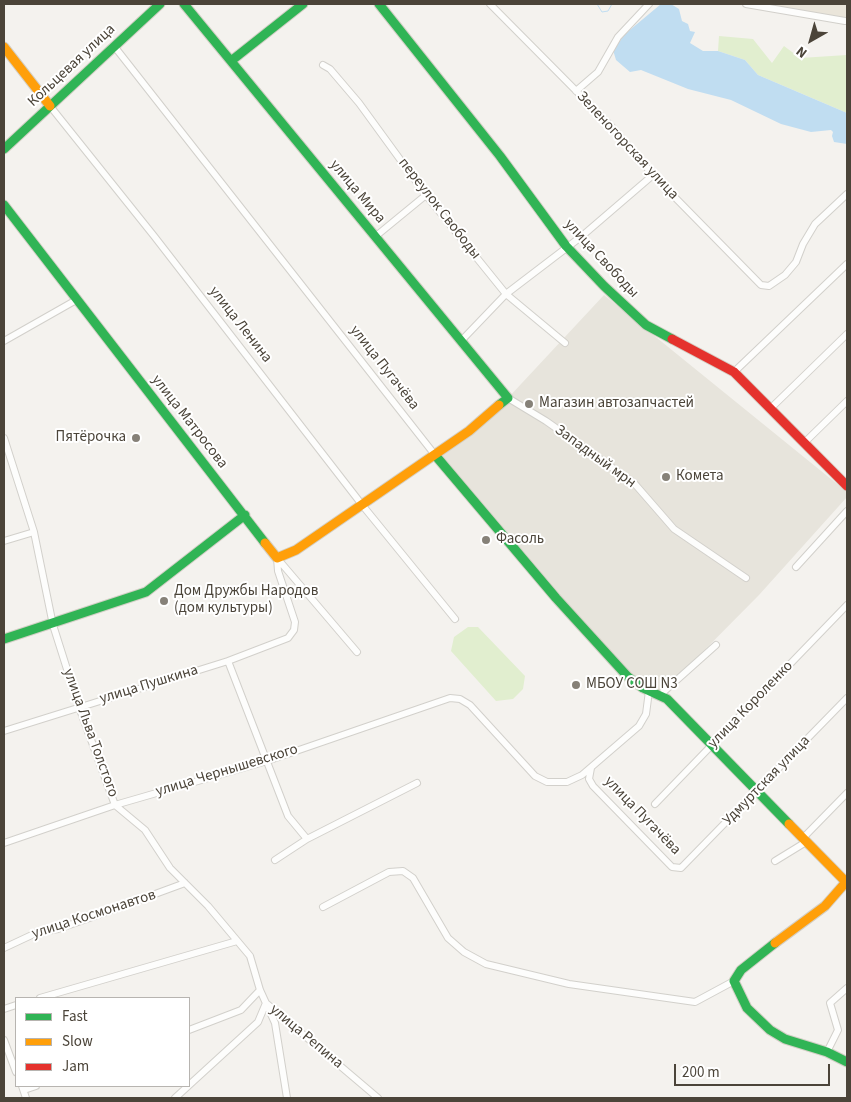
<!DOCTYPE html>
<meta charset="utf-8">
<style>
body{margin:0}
#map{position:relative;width:851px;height:1102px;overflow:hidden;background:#f4f2ee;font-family:"Source Sans 3",sans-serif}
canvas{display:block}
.frame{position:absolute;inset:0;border:5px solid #4b4439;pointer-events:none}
.legend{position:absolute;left:15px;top:997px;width:175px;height:90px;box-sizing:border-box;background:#fff;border:1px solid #b7b4b0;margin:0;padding:6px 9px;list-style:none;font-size:15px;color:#4b4439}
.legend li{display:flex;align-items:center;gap:10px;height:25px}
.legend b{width:25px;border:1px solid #b7b4b0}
.north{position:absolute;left:786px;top:15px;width:50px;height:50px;-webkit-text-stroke:4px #fff;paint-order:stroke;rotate:218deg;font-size:14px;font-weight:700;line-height:20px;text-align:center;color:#4b4439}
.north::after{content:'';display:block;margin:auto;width:18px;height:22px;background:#4b4439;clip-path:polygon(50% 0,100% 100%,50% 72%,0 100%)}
.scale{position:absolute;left:674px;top:1064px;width:156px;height:22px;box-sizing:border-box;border:2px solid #4b4439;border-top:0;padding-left:6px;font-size:15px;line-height:18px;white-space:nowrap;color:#4b4439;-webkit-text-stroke:4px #fff;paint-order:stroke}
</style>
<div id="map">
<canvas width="851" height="1102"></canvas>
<div class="frame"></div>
<ul class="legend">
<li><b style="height:6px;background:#30b455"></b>Fast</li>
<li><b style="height:6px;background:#ff9f0a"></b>Slow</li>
<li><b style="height:6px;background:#e5322d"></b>Jam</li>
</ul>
<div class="north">N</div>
<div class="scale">200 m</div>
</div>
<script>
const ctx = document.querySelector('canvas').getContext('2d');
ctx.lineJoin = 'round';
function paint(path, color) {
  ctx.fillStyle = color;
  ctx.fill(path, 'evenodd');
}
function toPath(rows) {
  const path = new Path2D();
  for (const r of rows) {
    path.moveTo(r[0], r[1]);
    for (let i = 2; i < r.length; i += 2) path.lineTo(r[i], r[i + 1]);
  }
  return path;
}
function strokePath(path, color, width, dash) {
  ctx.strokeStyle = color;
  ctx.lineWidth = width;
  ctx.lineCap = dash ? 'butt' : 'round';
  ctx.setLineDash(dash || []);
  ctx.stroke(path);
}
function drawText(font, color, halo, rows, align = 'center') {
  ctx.font = font + ' "Source Sans 3",sans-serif';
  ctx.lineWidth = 4;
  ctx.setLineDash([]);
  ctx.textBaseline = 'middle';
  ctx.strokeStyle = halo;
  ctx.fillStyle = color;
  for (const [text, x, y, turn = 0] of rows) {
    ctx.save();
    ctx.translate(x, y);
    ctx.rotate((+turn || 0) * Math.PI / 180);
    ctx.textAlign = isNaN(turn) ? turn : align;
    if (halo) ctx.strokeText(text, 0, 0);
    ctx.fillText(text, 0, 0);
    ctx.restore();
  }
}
const residential = toPath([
 [604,295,847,492,847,497,759,595,660,695,628,677,435,455,508,398]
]);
const education = toPath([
 [763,4,847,4,847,18]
]);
const green = toPath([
 [719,36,753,39,772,63,784,46,800,58,847,55,847,113,758,75,745,60,718,51],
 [468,627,478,627,525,676,523,689,513,699,496,701,451,651,454,637]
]);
const water = toPath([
 [661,4,671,4,679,9,682,21,688,24,690,31,695,32,690,43,703,51,718,51,745,60,758,75,847,113,847,144,834,142,832,136,833,132,831,130,811,132,781,124,731,100,688,89,641,70,630,72,616,60,613,50,625,34]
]);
const stream = toPath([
 [597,4,602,12,608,11,612,4],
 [640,4,641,5]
]);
const street = toPath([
 [490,4,614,129,653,175,761,285,769,286,785,275,796,262,803,244,815,224,847,194],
 [746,4,845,21],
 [114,46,435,455],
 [323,65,330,69,359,103,426,195,506,294,565,343],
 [576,91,598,72,618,37,649,4],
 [50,106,154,236,363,506,455,619],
 [376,236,426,195],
 [4,341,78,299],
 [461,341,506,294,582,236,653,175],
 [734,372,847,264],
 [508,398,546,421,634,483,674,529,746,578],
 [770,409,847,334],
 [4,438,34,532,53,625,79,707,115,805,145,830,170,868,208,906,250,956,260,990,275,1023,287,1098],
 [804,443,847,401],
 [4,541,34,532],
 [277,558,357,652],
 [796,567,847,511],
 [228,661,288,816,307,839],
 [660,695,716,645],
 [4,731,228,661,288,638,294,630,295,622,278,571,277,558],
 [591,768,589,779,593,786,672,867,681,868,847,698],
 [655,804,847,605],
 [803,838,847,793],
 [4,843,115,805,267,761,450,698,460,699,470,705,535,776,547,782,567,782,582,775,639,726,646,714,649,691],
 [275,860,307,839,417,783],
 [775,861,806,842],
 [323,907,389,872,403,871,413,878,448,938,464,952,486,964,569,984,695,1002,734,981],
 [4,948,36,933,58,929,98,915,185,883],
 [40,998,237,941],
 [4,1009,16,1005],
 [189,1030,241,1010,260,990],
 [4,1040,16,1072],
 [827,1052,838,1030,830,1003,847,988],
 [22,1086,26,1098],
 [24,1090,36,1086],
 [175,1098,258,1022,266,1003,378,1098]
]);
const fast = toPath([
 [184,4,508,398,499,405],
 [379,4,500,156,566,246,604,286,646,325,672,339],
 [231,61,303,4],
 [4,149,160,4],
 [4,205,265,543],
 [435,455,556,598,628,677,643,688,667,699,789,824],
 [4,639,146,592,245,515],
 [775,943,741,970,734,981,747,1008,770,1030,785,1039,827,1052,847,1062]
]);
const slow = toPath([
 [4,47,50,106],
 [265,543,277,558,296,550,469,431,499,405],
 [775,943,825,906,846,882,789,824]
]);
const jam = toPath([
 [672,339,734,372,847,486]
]);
const markers = [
 [529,404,5,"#868178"],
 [136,438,5,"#868178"],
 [666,477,5,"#868178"],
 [486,540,5,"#868178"],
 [164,601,5,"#868178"],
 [576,685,5,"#868178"]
];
const streetNames = [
 ["Кольцевая улица",72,66,-43],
 ["Зеленогорская улица",627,146,47],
 ["улица Мира",357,192,50],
 ["переулок Свободы",439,209,52],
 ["улица Свободы",601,259,47],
 ["улица Ленина",240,325,52],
 ["улица Пугачёва",384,368,52],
 ["улица Матросова",189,422,52],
 ["Западный мрн",595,457,36],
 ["улица Пушкина",149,685,-17],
 ["улица Короленко",751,705,-46],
 ["улица Льва Толстого",90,733,70],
 ["улица Чернышевского",227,771,-17],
 ["Удмуртская улица",767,781,-46],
 ["улица Пугачёва",642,816,46],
 ["улица Космонавтов",94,915,-18],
 ["улица Репина",306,1037,40]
];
const poiNames = [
 ["Магазин автозапчастей",539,404],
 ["Пятёрочка",126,438,"right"],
 ["Комета",676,477],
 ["Фасоль",496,540],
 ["Дом Дружбы Народов",174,592],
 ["(дом культуры)",174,609],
 ["МБОУ СОШ N3",586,685]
];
paint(residential, '#e7e4dc');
paint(education, '#eae5da');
paint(green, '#e1eecf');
paint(water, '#c0ddf1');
strokePath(stream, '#c0ddf1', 1);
strokePath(street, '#d2d0cb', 8);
strokePath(fast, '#d3cfc5', 11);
strokePath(slow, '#d3cfc5', 11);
strokePath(jam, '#d3cfc5', 11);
strokePath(street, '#fdfdfc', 6);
strokePath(fast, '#30b455', 9);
strokePath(slow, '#ff9f0a', 9);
strokePath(jam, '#e5322d', 9);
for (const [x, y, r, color] of markers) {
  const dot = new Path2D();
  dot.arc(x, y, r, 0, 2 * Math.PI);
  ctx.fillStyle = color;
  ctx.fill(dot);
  strokePath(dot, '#fff', 2);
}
drawText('15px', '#4b4439', '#fff', streetNames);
drawText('15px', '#4b4439', '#fff', poiNames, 'left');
</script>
